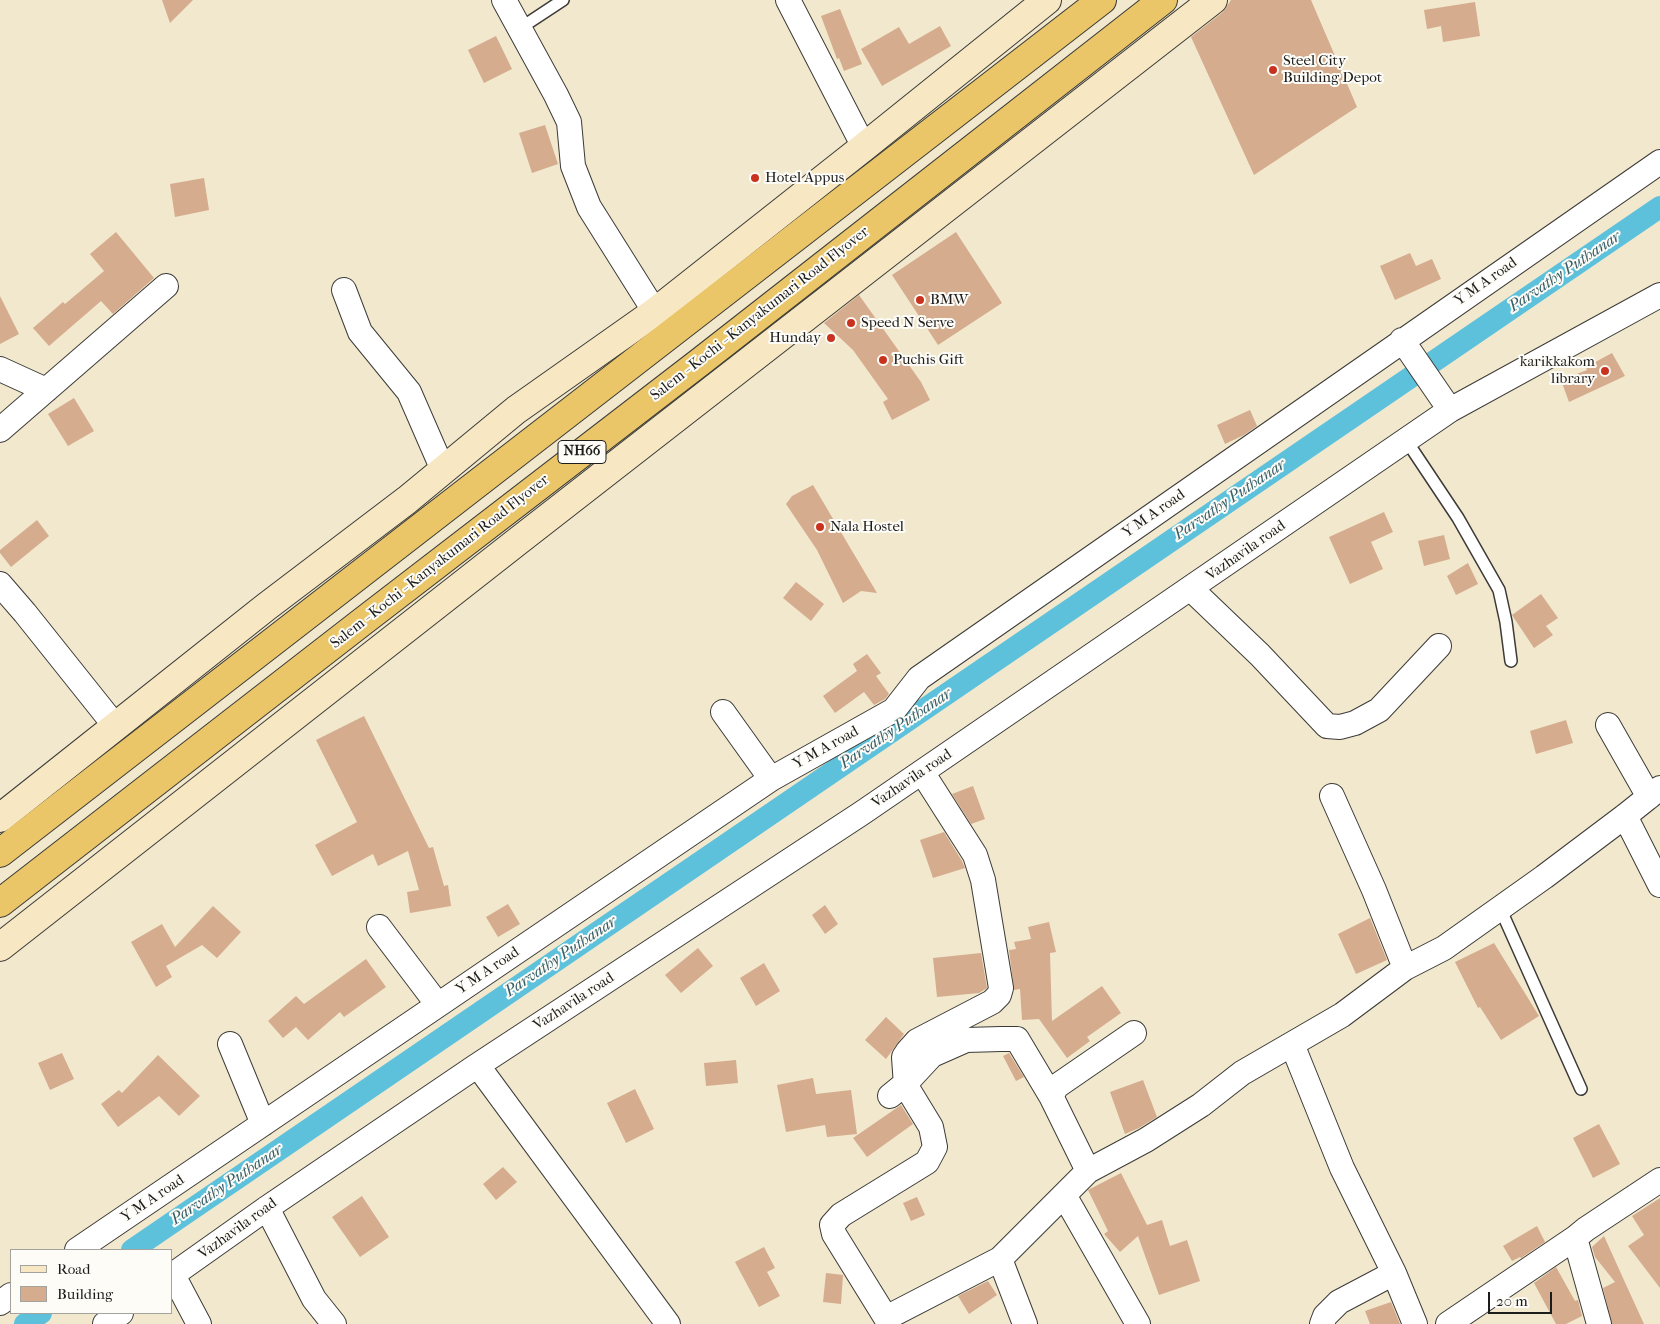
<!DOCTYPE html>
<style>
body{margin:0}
#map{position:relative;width:1660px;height:1324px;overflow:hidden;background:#f1e8ce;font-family:"IM FELL French Canon",serif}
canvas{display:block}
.legend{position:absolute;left:10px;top:1249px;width:162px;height:65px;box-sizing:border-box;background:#fdfcf7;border:1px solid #a3a29f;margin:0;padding:6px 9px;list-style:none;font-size:15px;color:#1c1c1c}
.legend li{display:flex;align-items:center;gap:10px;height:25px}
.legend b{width:25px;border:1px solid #a3a29f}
.scale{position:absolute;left:1488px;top:1292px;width:64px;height:22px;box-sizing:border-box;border:2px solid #1c1c1c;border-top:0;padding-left:6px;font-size:15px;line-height:18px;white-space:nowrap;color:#1c1c1c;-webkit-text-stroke:4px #fdfcf7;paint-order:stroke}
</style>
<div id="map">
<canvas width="1660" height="1324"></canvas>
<ul class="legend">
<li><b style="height:6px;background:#f7e8c3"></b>Road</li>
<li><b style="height:14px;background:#d5ac8d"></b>Building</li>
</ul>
<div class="scale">20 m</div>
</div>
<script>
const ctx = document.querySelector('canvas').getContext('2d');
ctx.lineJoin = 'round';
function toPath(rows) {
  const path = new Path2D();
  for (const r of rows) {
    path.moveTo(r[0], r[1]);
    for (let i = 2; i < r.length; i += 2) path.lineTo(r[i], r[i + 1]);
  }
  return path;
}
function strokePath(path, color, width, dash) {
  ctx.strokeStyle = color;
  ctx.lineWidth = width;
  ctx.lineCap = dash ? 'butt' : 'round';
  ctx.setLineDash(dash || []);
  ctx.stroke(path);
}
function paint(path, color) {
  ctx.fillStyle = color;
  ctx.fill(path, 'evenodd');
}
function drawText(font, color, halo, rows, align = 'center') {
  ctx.font = font + ' "IM FELL French Canon",serif';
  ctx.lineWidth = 4;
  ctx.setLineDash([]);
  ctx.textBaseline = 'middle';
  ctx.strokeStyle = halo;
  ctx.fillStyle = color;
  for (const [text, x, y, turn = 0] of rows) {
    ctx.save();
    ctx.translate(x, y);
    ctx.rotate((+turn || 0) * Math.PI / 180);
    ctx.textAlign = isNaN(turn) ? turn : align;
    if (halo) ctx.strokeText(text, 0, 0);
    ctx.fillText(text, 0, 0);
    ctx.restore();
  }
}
const canal = toPath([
 [132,1250,1660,207],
 [25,1324,41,1313]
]);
const building = toPath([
 [162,0,193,0,170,23],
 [1231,0,1311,0,1357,107,1254,175,1191,37,1223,12],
 [1475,2,1480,36,1443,42,1441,26,1427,29,1424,10],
 [840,9,862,64,844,71,839,58,837,59,821,16],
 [940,26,951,46,882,86,861,49,899,27,909,44],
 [496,36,512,69,484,83,468,50],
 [545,125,558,164,532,173,519,133],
 [204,178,209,210,175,217,170,184],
 [116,232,154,278,113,314,101,301,49,346,33,328,63,302,65,304,104,271,90,254],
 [956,232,1002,303,938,345,892,275],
 [1410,253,1416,266,1432,259,1441,279,1395,300,1380,266],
 [859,295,921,382,930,400,892,420,883,402,888,399,853,350,824,323],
 [0,296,19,334,0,344],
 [1612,353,1625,376,1569,402,1561,380,1587,370,1586,367],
 [74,398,94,431,68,446,48,414],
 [1250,410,1257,426,1244,435,1225,444,1217,425],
 [813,485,877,593,861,591,843,603,817,550,786,504,792,496],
 [1384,512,1393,532,1371,542,1383,569,1350,584,1329,537],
 [37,520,49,536,11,567,0,553,0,550],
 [1444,535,1450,559,1424,566,1418,541],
 [1468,563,1478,584,1456,595,1447,576],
 [796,582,824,604,811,621,783,598],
 [1541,594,1558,618,1546,626,1553,635,1534,648,1512,615],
 [867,654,881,673,876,676,889,694,885,699,874,705,864,692,835,713,823,696,857,671,853,664],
 [364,716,429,848,433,847,444,886,448,885,451,906,410,913,407,892,419,890,408,851,378,866,373,854,332,876,315,845,357,822,316,740],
 [1566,720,1573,743,1536,754,1530,731],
 [973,786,985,819,971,824,952,794],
 [944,832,962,861,965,868,933,878,920,840],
 [508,904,520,924,498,937,486,917],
 [825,905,838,924,825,934,812,915],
 [213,906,241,932,217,958,202,945,166,966,172,977,156,987,131,942,162,924,175,947],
 [1370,918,1387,960,1356,974,1338,934],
 [1049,922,1056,952,1050,953,1052,1021,1102,986,1121,1013,1087,1037,1090,1041,1067,1058,1039,1019,1022,1020,1020,989,1014,990,1009,950,1016,949,1014,942,1031,939,1028,927],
 [1494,943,1539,1016,1501,1040,1480,1007,1478,1008,1455,962],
 [698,948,713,966,681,993,665,975],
 [981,953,987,988,979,993,937,997,933,958],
 [366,959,386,987,344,1017,340,1012,308,1040,296,1027,283,1038,268,1021,296,996,304,1004],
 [764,963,780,991,756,1006,740,978],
 [886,1017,904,1034,886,1059,865,1040],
 [62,1053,74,1079,50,1090,38,1063],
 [1009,1053,1024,1077,1016,1081,1003,1056],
 [158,1055,200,1096,179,1116,159,1096,118,1127,101,1104,119,1090,122,1093],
 [736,1060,738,1083,706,1086,704,1063],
 [813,1078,816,1094,851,1090,857,1134,827,1137,825,1125,786,1132,777,1085],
 [1143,1080,1157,1117,1139,1128,1125,1134,1110,1092],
 [635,1089,654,1129,626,1143,607,1103],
 [901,1105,913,1124,867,1157,853,1138],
 [1599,1124,1620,1164,1593,1178,1573,1138],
 [503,1167,517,1182,496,1200,483,1184],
 [1121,1173,1147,1225,1162,1220,1170,1246,1187,1240,1200,1281,1159,1295,1138,1236,1120,1252,1104,1234,1108,1231,1088,1190],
 [362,1196,389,1237,360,1257,332,1217],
 [917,1197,925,1215,911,1221,903,1203],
 [1660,1198,1660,1288,1628,1246,1644,1235,1632,1216],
 [1537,1226,1545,1242,1521,1258,1520,1257,1512,1261,1503,1246],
 [1604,1236,1623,1278,1644,1324,1612,1324,1603,1288,1615,1282,1595,1257,1592,1247],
 [764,1247,775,1268,767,1272,780,1296,759,1307,735,1262],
 [1556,1267,1575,1301,1578,1300,1582,1316,1566,1324,1556,1324,1534,1283],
 [826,1273,843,1275,841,1304,823,1302],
 [988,1281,997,1295,969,1314,958,1296],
 [1391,1302,1400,1324,1370,1324,1365,1311]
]);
const lane = toPath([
 [519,29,563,0],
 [1406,440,1458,518,1499,590,1506,622,1511,661],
 [1500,908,1581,1089]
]);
const street = toPath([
 [504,0,556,95,569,122,573,166,589,207,655,312],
 [788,0,864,147],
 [344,290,360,332,409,392,443,470],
 [1402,340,1450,410],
 [0,369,46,390],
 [0,430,166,286],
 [0,584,25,613,116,727],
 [1191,589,1260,655,1327,726,1340,727,1355,723,1379,710,1439,646],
 [723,712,771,779],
 [1608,725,1649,797],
 [922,772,975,855,983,880,1001,988,999,995,992,1002,917,1041,908,1051,904,1057,906,1086,931,1127,935,1147,927,1162,841,1215,832,1225,834,1234,886,1318,1000,1259],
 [1332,796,1374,890,1405,968],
 [1625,816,1660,885],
 [379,927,438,1005],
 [230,1044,263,1124],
 [1292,1044,1342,1168,1394,1273,1415,1324],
 [478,1066,668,1324],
 [890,1096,906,1083,932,1055,966,1040,1001,1039,1017,1039,1051,1096],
 [1088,1171,1051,1096,1057,1086,1134,1033],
 [1064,1195,1138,1324],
 [267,1208,314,1299,334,1324],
 [77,1250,771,779,894,710,919,678,1660,162],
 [173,1275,199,1324],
 [171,1276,267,1208,475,1067,862,813,1450,410,1660,295],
 [0,1303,11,1295],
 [105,1324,121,1313],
 [1025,1324,1000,1259,1088,1171,1146,1140,1201,1105,1242,1073,1342,1015,1405,968,1444,948,1544,877,1625,816,1660,788],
 [1322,1324,1325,1316,1339,1302,1394,1273],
 [1448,1324,1575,1238],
 [1599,1324,1575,1238,1586,1229,1660,1180]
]);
const secondary = toPath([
 [0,818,266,607,407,500,516,410,655,312,864,147,1047,0],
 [0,947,518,541,1213,0]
]);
const highway = toPath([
 [0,853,1102,0],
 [0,903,362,622,700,362,1163,0]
]);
const markers = [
 [1273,70,5,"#c8321e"],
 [755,178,5,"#c8321e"],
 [920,300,5,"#c8321e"],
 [851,323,5,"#c8321e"],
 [831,338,5,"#c8321e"],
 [883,360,5,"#c8321e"],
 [1605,371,5,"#c8321e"],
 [820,527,5,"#c8321e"]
];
const shields = [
 [582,452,48]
];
const shieldNames = [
 ["NH66",582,452]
];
const poiNames = [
 ["Steel City",1283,61],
 ["Building Depot",1283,78],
 ["Hotel Appus",765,178],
 ["BMW",930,300],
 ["Speed N Serve",861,323],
 ["Hunday",821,338,"right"],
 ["Puchis Gift",893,360],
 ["karikkakom",1595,362,"right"],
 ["library",1595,379,"right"],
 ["Nala Hostel",830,527]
];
const streetNames = [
 ["Y M A road",1486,282,-35],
 ["Salem - Kochi - Kanyakumari Road Flyover",760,314,-38],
 ["Y M A road",1154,514,-35],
 ["Vazhavila road",1246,551,-35],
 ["Salem - Kochi - Kanyakumari Road Flyover",440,562,-38],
 ["Y M A road",826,748,-29],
 ["Vazhavila road",912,779,-34],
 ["Y M A road",488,971,-34],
 ["Vazhavila road",574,1002,-33],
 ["Y M A road",153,1199,-34],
 ["Vazhavila road",238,1229,-36]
];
const waterNames = [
 ["Parvathy Puthanar",1565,272,-34],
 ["Parvathy Puthanar",1230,500,-34],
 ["Parvathy Puthanar",896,729,-34],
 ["Parvathy Puthanar",561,957,-34],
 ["Parvathy Puthanar",227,1185,-34]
];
strokePath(canal, '#5ec1dc', 22);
paint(building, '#d5ac8d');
strokePath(lane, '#3c3b37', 14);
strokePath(street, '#3c3b37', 26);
strokePath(secondary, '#3c3b37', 30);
strokePath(highway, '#3c3b37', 30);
strokePath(lane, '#fff', 11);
strokePath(street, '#fff', 24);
strokePath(secondary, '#f7e8c3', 28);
strokePath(highway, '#ebc669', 28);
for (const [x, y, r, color] of markers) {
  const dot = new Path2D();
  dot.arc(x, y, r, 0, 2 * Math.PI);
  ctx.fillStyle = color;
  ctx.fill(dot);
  strokePath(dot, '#fdfcf7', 2);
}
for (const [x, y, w] of shields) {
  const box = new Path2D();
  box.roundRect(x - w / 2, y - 11.5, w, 23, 4);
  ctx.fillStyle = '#fdfcf7';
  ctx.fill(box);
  strokePath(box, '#1c1c1c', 1);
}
drawText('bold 14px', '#1c1c1c', null, shieldNames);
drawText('15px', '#1c1c1c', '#fdfcf7', poiNames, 'left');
drawText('15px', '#1c1c1c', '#fdfcf7', streetNames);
drawText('italic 16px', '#365e69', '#fdfcf7', waterNames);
</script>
